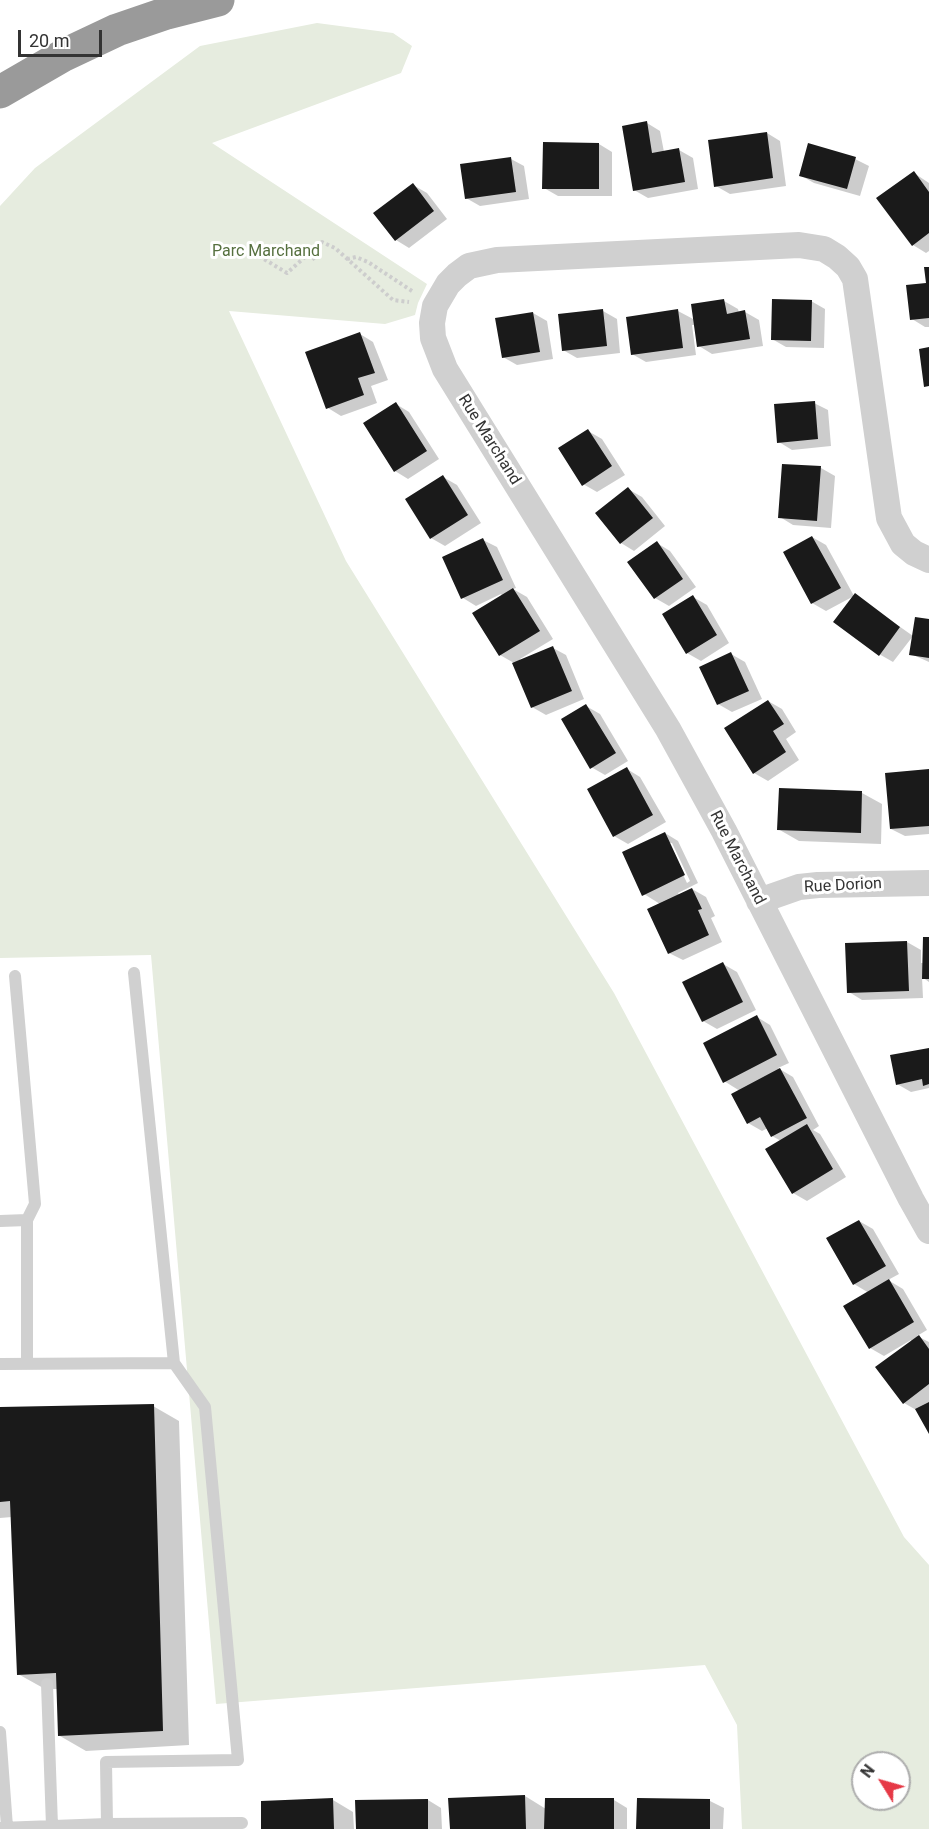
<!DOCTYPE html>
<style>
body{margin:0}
#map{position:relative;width:929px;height:1829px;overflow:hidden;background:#fff;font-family:Roboto,sans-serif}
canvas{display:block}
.north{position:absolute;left:851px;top:1751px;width:60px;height:60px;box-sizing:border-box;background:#fff;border:2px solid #adadad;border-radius:50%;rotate:307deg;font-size:16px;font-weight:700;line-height:24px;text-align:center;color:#333}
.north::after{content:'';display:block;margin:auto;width:21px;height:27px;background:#e63946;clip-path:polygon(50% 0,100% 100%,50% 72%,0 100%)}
.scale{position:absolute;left:18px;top:30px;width:84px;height:27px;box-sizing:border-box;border:3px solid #333;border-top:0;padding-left:8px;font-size:18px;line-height:21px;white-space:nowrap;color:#333;-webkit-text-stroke:4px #fff;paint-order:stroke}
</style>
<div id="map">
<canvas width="929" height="1829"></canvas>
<div class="north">N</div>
<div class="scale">20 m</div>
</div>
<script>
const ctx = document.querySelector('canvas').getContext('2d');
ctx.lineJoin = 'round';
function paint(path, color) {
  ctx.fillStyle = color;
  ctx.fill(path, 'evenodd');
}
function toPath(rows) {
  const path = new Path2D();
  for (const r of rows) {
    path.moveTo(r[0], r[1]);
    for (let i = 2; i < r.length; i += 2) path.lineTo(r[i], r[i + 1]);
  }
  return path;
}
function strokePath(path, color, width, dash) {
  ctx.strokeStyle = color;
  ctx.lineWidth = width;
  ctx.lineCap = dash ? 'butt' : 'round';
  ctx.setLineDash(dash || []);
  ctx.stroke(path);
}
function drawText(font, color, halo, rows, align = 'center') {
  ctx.font = font + ' Roboto,sans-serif';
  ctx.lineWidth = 6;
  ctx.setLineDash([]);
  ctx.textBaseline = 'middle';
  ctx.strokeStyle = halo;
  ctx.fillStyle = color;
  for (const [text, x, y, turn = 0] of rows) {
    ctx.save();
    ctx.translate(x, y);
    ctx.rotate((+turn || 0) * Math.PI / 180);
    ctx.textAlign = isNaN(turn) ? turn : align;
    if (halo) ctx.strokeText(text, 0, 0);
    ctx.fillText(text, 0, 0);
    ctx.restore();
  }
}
const green = toPath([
 [317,23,393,33,412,46,401,73,212,143,427,284,418,303,415,315,385,324,229,311,346,561,614,993,904,1537,929,1565,929,1829,742,1829,737,1725,705,1665,216,1704,151,955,0,958,0,206,35,168,200,46],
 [863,1763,899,1763,899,1799,863,1799]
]);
const shadow = toPath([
 [647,123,660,131,664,152,679,150,693,158,698,189,648,198,634,190],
 [767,133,780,141,786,186,730,194,716,186],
 [599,144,612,152,612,196,558,196,544,188],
 [511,159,524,166,529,199,480,206,466,198],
 [855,159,869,166,860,196,814,183,800,175],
 [914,173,929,183,929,251,926,253,913,245],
 [413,185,427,193,447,219,409,248,396,240],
 [929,268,929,327,925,327,912,319,928,284],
 [724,301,738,309,739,313,745,312,759,320,763,346,712,354,699,346,695,325,692,325,696,355,646,362,632,354,678,311,695,320],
 [811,301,825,309,824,348,786,347,772,339],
 [603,311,617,319,620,353,577,358,563,350],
 [533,313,547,321,553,359,517,365,503,357],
 [360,334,373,342,388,380,371,386,377,403,341,416,328,408],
 [814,403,828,410,831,446,792,450,779,442],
 [396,404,409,412,439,459,408,479,395,471],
 [588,431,602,439,625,475,597,492,583,484],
 [783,465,821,468,835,476,831,528,793,525,780,517],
 [443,477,457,485,481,523,445,546,431,538],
 [628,489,642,497,665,526,634,551,621,543],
 [812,537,826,545,854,596,826,611,812,603],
 [483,540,497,547,516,588,513,589,527,597,553,639,520,659,521,661,553,648,566,655,584,699,546,715,532,707,514,663,500,655,475,614,502,596,501,594,476,606,463,598],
 [657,543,670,551,696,587,669,606,655,598,629,563],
 [855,595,913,636,893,662,879,654],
 [693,597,707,605,729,643,701,661,687,653],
 [929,621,929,662,911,654],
 [731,654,745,662,762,699,732,712,718,704],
 [768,701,782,709,796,732,786,739,799,760,768,781,754,773],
 [586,706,600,714,628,761,605,775,591,767],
 [627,769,640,777,666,822,628,844,614,836],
 [929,771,929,834,905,836,891,829],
 [862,793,882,804,881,844,799,841,778,829],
 [665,833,678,841,698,883,678,893,679,895,692,889,706,897,715,916,711,918,722,942,683,960,669,953,660,904,644,894],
 [668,843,672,843,690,881,687,883],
 [929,939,929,982,922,977,923,998,862,1000,849,992,907,942,921,950,921,963,924,963],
 [723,964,737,972,756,1010,717,1029,703,1021],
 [757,1017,770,1025,789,1063,778,1068,793,1077,819,1126,813,1130,820,1134,846,1177,807,1201,793,1193,781,1141,772,1136,768,1128,762,1131,748,1123,740,1091,724,1081],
 [929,1049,929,1088,911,1092,897,1084],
 [859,1221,873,1229,899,1274,888,1280,903,1289,927,1330,917,1336,929,1342,929,1431,918,1411,904,1403,911,1340,884,1356,870,1348,869,1293,854,1284],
 [153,1406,179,1421,189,1745,86,1751,60,1736,58,1689,45,1689,18,1674,12,1517,0,1518,0,1409],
 [525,1796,546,1809,614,1800,627,1808,627,1829,451,1829],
 [333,1800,353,1812,354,1829,263,1829],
 [428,1800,441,1808,442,1829,357,1829],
 [710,1801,724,1808,723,1829,638,1829]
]);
const building = toPath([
 [647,121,652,153,679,148,685,182,633,191,622,126],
 [767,132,773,178,714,187,708,140],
 [543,142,599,143,599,189,542,189],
 [808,143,856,157,847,189,799,176],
 [511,157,516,192,465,199,460,164],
 [914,171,929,192,929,233,912,246,876,198],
 [413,183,434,211,395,241,373,213],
 [924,267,929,267,929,318,910,320,906,285,926,283],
 [724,299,727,314,745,310,750,339,697,347,691,304],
 [772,299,812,300,811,341,771,340],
 [603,309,607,346,562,351,558,314],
 [678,309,683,348,631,355,626,317],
 [533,312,540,352,502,358,495,318],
 [360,332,375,373,358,378,364,395,326,409,305,352],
 [929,347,929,386,924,387,919,349],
 [815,401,818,439,777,443,774,404],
 [396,402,427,451,394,472,363,423],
 [588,429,612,466,582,486,558,448],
 [782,464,821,466,817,521,778,518],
 [443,475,468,515,430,539,405,499],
 [628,487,653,518,620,544,595,513],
 [812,536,841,588,811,604,783,552],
 [483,538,503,580,461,599,442,557],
 [657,541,683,579,654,599,627,562],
 [513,588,540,631,499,656,472,613],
 [855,593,900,627,879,656,833,622],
 [693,595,717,635,686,654,662,614],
 [915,617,929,619,929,658,909,655],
 [553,646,572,691,531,708,512,663],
 [731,652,749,691,717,705,699,667],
 [768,700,784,724,773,731,786,752,753,774,724,728],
 [586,704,616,753,590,769,561,719],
 [627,767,653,815,613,837,587,789],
 [929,769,929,826,890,829,885,773],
 [779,788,862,791,861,833,777,830],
 [665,832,685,875,642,896,622,852],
 [692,888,702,909,698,910,709,935,668,954,647,909],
 [923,937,929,937,929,979,922,979],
 [907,941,909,991,847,993,845,943],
 [723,962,743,1002,702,1022,682,982],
 [757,1015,777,1055,723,1083,703,1043],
 [929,1048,929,1084,923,1086,922,1079,896,1085,890,1055],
 [780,1068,807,1118,771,1137,760,1117,747,1124,731,1094],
 [807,1124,833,1169,792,1194,765,1149],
 [859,1220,886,1266,853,1285,826,1238],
 [889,1279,914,1322,869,1349,843,1306],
 [919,1335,929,1349,929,1384,903,1404,875,1367],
 [929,1402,929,1434,915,1409],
 [154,1404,163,1731,58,1736,56,1673,17,1675,10,1501,0,1502,0,1407],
 [525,1795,526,1829,450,1829,448,1798],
 [333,1798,334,1829,261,1829,261,1801],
 [545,1798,614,1798,614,1829,544,1829],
 [637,1798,710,1799,710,1829,636,1829],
 [428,1799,428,1829,356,1829,355,1800]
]);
const path = toPath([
 [293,246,304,258],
 [254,253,287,273,322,242,335,248,393,300,409,302],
 [309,253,316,261],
 [347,259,356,257,368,262,412,291]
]);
const service = toPath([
 [134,973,174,1363,205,1407,238,1760,106,1762,107,1824,242,1823],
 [15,976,35,1204,27,1220,27,1364],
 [0,1221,27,1220],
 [0,1364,174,1363],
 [47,1684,52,1826],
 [0,1732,7,1827],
 [0,1828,107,1824,107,1829]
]);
const minor = toPath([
 [929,560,914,553,903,544,889,518,855,279,848,267,837,257,824,249,799,245,497,260,469,266,457,275,448,284,435,306,432,323,433,338,445,369,668,729,724,831,911,1199,929,1231],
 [759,901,799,887,818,885,929,883]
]);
const motorway = toPath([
 [0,92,64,55,117,30,167,13,218,0]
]);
const parkNames = [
 ["Parc Marchand",266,252]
];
const streetNames = [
 ["Rue Marchand",489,440,58],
 ["Rue Marchand",737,858,63],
 ["Rue Dorion",843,886,-3]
];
paint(green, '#e6ecdf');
paint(shadow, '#0003');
paint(building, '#1a1a1a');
strokePath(path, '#cdcdcd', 4, [3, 3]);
strokePath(service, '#d0d0d0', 12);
strokePath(minor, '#d0d0d0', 26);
strokePath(motorway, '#9a9a9a', 33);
drawText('16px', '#56703f', '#fff', parkNames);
drawText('16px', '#333', '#fff', streetNames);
</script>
